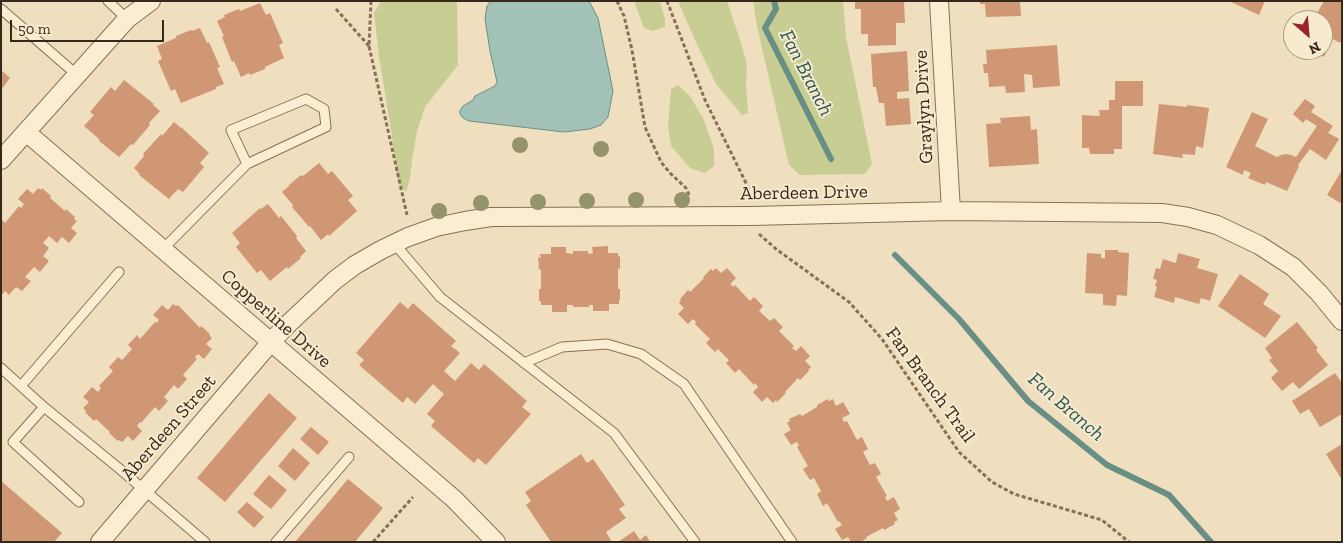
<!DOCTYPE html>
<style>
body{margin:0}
#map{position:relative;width:1343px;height:543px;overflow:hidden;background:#efdfbf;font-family:"Zilla Slab",serif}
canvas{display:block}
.frame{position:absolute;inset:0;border:2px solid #37281c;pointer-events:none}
.north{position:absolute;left:1283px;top:10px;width:50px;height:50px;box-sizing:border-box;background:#f6eacf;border:1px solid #aa9c87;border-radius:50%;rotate:153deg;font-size:14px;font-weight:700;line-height:20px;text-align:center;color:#37281c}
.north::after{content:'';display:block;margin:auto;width:18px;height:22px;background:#992529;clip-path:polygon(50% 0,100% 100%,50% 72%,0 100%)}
.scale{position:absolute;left:10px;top:20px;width:154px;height:22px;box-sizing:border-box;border:2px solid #37281c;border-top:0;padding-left:6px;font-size:15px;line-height:18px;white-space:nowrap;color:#37281c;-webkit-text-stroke:4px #f6eacf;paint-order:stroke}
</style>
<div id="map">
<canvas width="1343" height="543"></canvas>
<div class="frame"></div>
<div class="north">N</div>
<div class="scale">50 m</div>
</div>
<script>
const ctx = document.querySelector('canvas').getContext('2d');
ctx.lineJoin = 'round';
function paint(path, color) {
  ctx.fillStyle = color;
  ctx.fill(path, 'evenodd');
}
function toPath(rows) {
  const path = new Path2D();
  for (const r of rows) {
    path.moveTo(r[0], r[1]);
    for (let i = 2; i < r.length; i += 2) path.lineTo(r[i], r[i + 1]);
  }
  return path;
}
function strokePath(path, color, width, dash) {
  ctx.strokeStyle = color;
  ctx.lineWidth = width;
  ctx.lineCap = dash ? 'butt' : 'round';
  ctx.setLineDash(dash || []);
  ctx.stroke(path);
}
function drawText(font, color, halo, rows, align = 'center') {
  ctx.font = font + ' "Zilla Slab",serif';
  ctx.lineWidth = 4;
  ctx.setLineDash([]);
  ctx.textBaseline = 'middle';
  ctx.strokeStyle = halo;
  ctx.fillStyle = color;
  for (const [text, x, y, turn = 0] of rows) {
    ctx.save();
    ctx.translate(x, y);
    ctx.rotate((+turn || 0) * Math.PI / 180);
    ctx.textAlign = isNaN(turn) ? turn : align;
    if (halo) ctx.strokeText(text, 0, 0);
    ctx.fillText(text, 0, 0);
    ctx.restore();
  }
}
const green = toPath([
 [381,1,457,1,458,65,425,107,417,131,412,160,410,178,406,192,398,183,392,136,379,57,374,13],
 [634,1,660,1,665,19,665,27,653,31,644,28],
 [678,1,727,1,739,37,747,64,746,84,748,113,742,115,716,84,695,40],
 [753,1,843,1,846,37,872,164,865,174,800,175,789,165,757,26],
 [678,85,690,96,704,120,714,149,714,166,705,173,690,168,671,146,668,126,671,89]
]);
const water = toPath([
 [491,1,589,1,598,18,613,91,608,117,601,125,590,129,564,132,469,121,463,118,460,114,460,111,463,106,473,100,475,96,495,86,497,82,490,51,485,19,487,6,491,1]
]);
const stream = toPath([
 [774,1,776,9,765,28,831,159],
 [895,255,959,319,1028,401,1107,465,1169,495,1211,542]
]);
const building = toPath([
 [855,1,904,1,905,23,896,23,896,45,868,46,868,34,861,34,861,9,855,9],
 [980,1,1020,1,1021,16,986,17,985,4,980,4],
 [1229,1,1265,1,1259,15],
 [1324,1,1342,1,1342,40,1340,43,1333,39,1324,57,1311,50,1323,50,1323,20,1314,19],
 [260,3,266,15,270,13,283,43,279,45,284,58,265,67,265,69,250,75,249,73,241,77,234,61,232,62,222,37,224,36,217,21,225,17,224,15,239,9,240,11],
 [200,28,207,43,209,42,220,67,217,68,224,84,216,87,216,89,181,103,175,89,171,91,158,61,162,59,157,46,176,38,176,36,191,30,192,31],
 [1057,45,1060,86,1033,88,1032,75,1024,74,1025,92,1006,93,1005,86,989,87,988,73,984,73,983,64,987,64,986,50],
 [907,51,909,91,897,92,897,99,909,98,911,124,886,126,884,103,879,103,876,87,873,87,871,54],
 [1,70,10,78,1,90],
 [124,80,154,104,153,105,160,111,149,123,150,125,133,145,131,144,119,157,99,141,100,140,84,126,94,115,90,112,111,87,115,91],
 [1115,81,1143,81,1143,106,1122,106,1122,149,1114,149,1114,154,1090,154,1089,148,1082,148,1082,115,1100,116,1099,110,1109,110,1109,100,1115,100],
 [1305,99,1315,106,1311,112,1333,126,1328,133,1339,139,1326,160,1310,149,1298,165,1299,166,1287,191,1266,182,1265,185,1248,178,1251,173,1244,170,1243,175,1226,167,1252,112,1268,119,1255,146,1277,157,1281,155,1286,154,1291,155,1296,157,1317,126,1306,119,1303,123,1293,114],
 [1159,104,1187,107,1187,105,1209,108,1203,148,1196,146,1195,155,1182,154,1183,158,1153,154],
 [1030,116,1031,130,1037,129,1039,164,989,167,986,124,1001,123,1000,118],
 [174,122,181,128,181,127,209,153,200,163,204,167,183,192,178,189,169,199,139,175,140,174,134,168,144,156,143,154,161,134,162,136],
 [319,163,328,174,332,171,353,196,348,200,357,211,329,236,328,234,321,240,310,226,309,227,292,207,293,205,282,192,289,186,289,185,301,175,303,176],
 [1342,170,1342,204,1327,195],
 [38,188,41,190,42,188,51,196,50,198,65,211,66,209,75,217,74,219,77,221,71,228,77,233,69,243,62,237,57,243,49,236,43,243,49,248,43,256,49,261,40,272,34,267,25,277,31,281,22,291,16,287,9,295,5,291,1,296,1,219,5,223,19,206,21,208,24,204,18,199,27,189,33,194],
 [268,204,279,218,281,216,297,236,296,238,306,251,300,257,301,258,288,269,287,267,270,281,261,270,257,273,236,247,240,243,232,233,260,208,261,209],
 [608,246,608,253,618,253,618,257,620,256,620,269,618,268,618,289,620,289,620,300,619,300,619,304,609,304,609,311,593,311,593,305,589,305,589,307,573,307,573,305,567,305,567,312,552,312,552,305,541,305,541,301,539,301,539,289,541,289,541,270,539,269,538,257,541,258,540,254,551,254,551,247,566,247,566,253,573,254,573,251,588,251,588,254,593,253,592,247],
 [1105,250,1118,250,1118,252,1129,253,1127,296,1117,295,1116,306,1103,305,1103,294,1085,293,1087,253,1101,254,1101,258,1105,258],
 [1178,253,1200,259,1197,268,1218,274,1210,301,1201,298,1199,304,1175,297,1174,303,1154,297,1157,287,1155,286,1157,280,1153,279,1156,268,1160,269,1163,259,1176,263],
 [716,268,721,273,727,268,736,278,730,284,734,287,735,285,750,301,754,297,763,306,759,311,770,321,774,318,783,327,779,331,794,346,792,348,796,351,801,346,810,356,805,361,811,367,808,370,809,371,800,380,798,378,785,392,786,393,777,402,776,400,773,403,767,397,762,402,753,392,758,387,755,383,754,385,739,369,735,373,726,363,729,360,718,349,715,352,706,343,710,339,695,324,696,322,693,319,688,324,678,314,684,308,679,303,681,300,680,299,688,290,690,292,704,278,703,277,711,269,713,271],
 [1240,274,1269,294,1263,304,1281,316,1265,338,1218,306],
 [400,302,408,309,413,303,456,341,451,346,460,353,444,371,455,381,471,363,479,370,484,364,527,401,522,407,531,414,486,465,478,458,474,463,431,426,435,421,427,414,444,394,433,384,415,404,407,397,403,403,359,365,364,360,356,353],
 [173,304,176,306,178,305,200,328,201,326,210,334,209,335,212,338,206,344,212,349,204,359,198,354,195,357,197,359,183,375,187,379,178,389,174,385,164,397,168,401,159,411,155,407,141,423,140,422,137,426,142,431,133,441,128,436,122,442,119,440,118,441,109,433,110,432,96,419,94,421,85,412,86,411,83,408,89,402,83,397,92,387,98,392,101,388,99,386,113,371,109,367,118,357,122,360,132,349,128,345,137,335,140,339,155,322,156,323,159,320,153,315,162,305,168,310],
 [1297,322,1318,348,1316,350,1328,365,1299,389,1293,382,1282,391,1271,378,1278,371,1269,360,1272,358,1265,348],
 [1335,373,1342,383,1342,414,1320,427,1309,409,1300,414,1292,401],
 [269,393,297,418,225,502,197,478],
 [828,399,829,401,833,399,836,406,843,402,850,414,842,418,844,422,847,421,857,440,862,437,868,449,863,452,870,465,875,463,881,474,876,477,887,496,885,497,887,501,894,497,900,509,894,513,898,520,894,522,895,524,884,530,883,528,866,537,867,538,861,542,851,542,848,537,842,540,835,529,842,525,839,521,838,522,827,503,823,506,817,494,821,491,814,478,810,480,803,469,808,466,797,447,799,446,797,442,791,445,784,434,791,430,787,423,790,421,789,419,800,414,802,416,817,407,817,405],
 [311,427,329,442,318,455,300,439],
 [1342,444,1342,480,1326,454],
 [293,448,310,463,295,481,278,466],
 [581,454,587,463,593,459,625,505,619,509,626,518,606,532,612,542,551,542,526,505,531,501,525,492],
 [269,475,287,490,271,509,253,494],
 [348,479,383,508,355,542,295,542],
 [1,481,62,533,54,542,1,542],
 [247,502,264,517,254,528,237,512],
 [634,531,640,540,646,535,650,542,618,542]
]);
const path = toPath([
 [371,1,369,46,407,215],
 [617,1,624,16,632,50,645,127,661,162,670,173,686,188,689,195],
 [667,1,705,100,747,185,751,198],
 [336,9,369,46],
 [759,234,776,249,849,302,882,339,959,452,992,482,1014,494,1102,520,1129,542],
 [373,542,413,497]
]);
const lane = toPath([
 [108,1,127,19],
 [1,9,77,75],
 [394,243,440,297,614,433,695,542],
 [163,249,247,164,326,127,324,109,306,99,231,130,247,164],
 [524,363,562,347,607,344,641,354,684,384,792,542],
 [1,368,44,407,121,470,205,542],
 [21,386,119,272],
 [44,407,13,442,79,502],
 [276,542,349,457]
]);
const street = toPath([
 [939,1,951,211],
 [26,132,454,499,496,542],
 [1,160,127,19,151,1],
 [100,542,271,342,286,326,335,280,355,265,381,250,408,237,436,227,465,221,491,217,752,216,951,211,1162,213,1188,217,1217,225,1259,245,1293,267,1319,293,1342,321]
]);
const trees = [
 [520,145],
 [601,149],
 [636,200],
 [682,200],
 [587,201],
 [538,202],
 [481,203],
 [439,211]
];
const streetNames = [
 ["Graylyn Drive",924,107,-93],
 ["Aberdeen Drive",804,193,-1],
 ["Copperline Drive",276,319,41],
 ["Fan Branch Trail",930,385,54],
 ["Aberdeen Street",169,428,-49]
];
const waterNames = [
 ["Fan Branch",806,73,63],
 ["Fan Branch",1066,407,41]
];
paint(green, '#c8cd93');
paint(water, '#a2c1b7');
strokePath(water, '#698f84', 1);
strokePath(stream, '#698f84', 6);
paint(building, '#cf9773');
strokePath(lane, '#887057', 11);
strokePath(street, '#887057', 20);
strokePath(path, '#887057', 3, [4, 2.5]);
strokePath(lane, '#faedd2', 9);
strokePath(street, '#faedd2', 18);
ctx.fillStyle = '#949369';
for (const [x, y] of trees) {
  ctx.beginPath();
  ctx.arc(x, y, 8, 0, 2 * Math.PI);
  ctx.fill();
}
drawText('19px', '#37281c', '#f6eacf', streetNames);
drawText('italic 20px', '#2a5853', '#f6eacf', waterNames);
</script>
